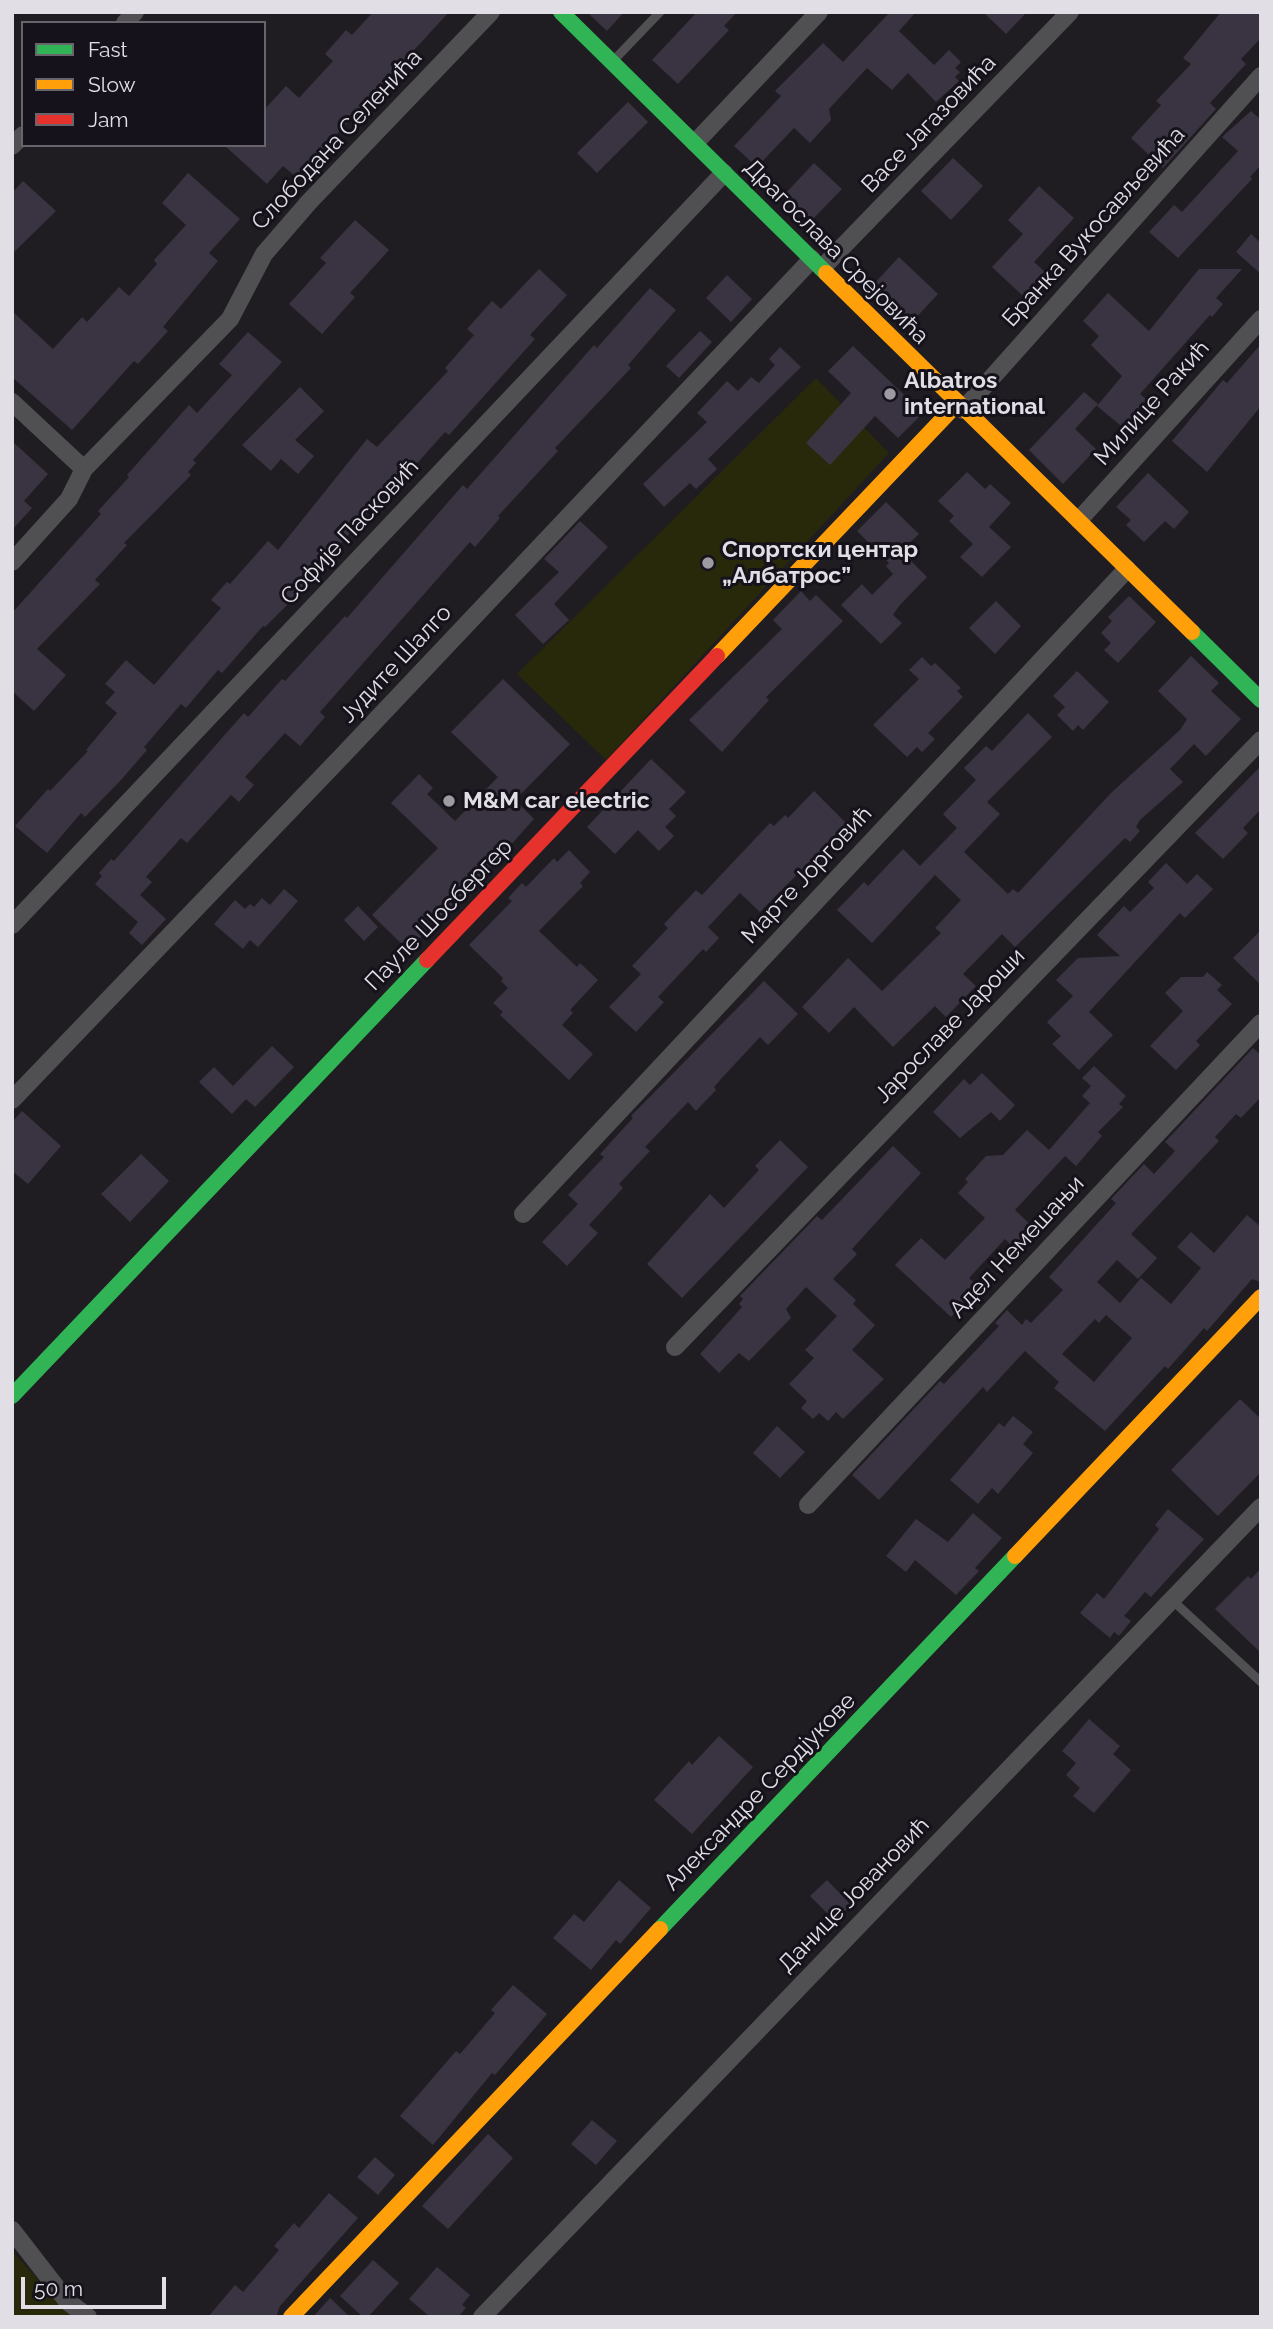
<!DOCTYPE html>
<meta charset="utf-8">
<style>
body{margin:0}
#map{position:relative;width:1273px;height:2329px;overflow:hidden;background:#1f1d22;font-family:Raleway,sans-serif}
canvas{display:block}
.frame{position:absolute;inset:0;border:14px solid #e1dfe5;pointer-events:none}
.legend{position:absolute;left:21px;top:21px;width:245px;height:126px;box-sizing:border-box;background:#15121b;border:2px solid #67646c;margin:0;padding:9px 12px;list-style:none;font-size:21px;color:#e1dfe5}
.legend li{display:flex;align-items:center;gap:14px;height:35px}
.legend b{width:35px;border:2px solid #67646c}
.scale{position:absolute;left:21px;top:2277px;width:145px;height:32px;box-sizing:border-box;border:4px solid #e1dfe5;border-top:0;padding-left:9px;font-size:21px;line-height:24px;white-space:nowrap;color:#e1dfe5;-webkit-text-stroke:5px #15121b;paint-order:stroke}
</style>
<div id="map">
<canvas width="1273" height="2329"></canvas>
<div class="frame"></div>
<ul class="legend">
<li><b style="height:9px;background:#30b455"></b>Fast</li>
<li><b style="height:9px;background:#ff9f0a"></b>Slow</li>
<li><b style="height:9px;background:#e5322d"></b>Jam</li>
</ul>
<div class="scale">50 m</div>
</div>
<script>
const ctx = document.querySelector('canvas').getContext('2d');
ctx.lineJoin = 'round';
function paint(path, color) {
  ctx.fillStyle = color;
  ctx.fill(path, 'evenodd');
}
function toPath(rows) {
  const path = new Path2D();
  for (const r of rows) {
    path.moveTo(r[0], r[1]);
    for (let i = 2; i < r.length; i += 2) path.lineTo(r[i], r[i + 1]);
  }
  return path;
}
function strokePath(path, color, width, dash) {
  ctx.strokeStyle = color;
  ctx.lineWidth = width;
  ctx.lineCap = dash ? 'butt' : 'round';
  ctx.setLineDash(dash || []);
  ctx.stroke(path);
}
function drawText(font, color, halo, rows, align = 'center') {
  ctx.font = font + ' Raleway,sans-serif';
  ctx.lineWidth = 6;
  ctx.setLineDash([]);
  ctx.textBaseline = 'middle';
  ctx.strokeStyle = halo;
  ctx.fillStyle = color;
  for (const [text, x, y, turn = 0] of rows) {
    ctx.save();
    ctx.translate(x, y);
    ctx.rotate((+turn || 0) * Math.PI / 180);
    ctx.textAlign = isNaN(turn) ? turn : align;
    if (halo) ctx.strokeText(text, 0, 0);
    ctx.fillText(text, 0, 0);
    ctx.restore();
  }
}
const green = toPath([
 [816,378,889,453,606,760,517,674],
 [12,2251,53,2296,77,2317,12,2317]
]);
const building = toPath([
 [373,12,449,12,313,160,295,176,283,166,267,184,224,145,264,145,264,110,286,86,299,98,333,61,325,54,346,30,352,35],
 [587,12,624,12,607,31],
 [697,12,737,12,724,26,729,30,678,84,652,60],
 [890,12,916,12,899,31,934,65,949,50,961,62,955,68,960,72,955,77,959,81,936,102,908,73,892,90,867,68,829,109,831,120,810,143,794,128,757,167,734,146,781,96,775,91,823,43,843,62],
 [983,12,1027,12,1006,34],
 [1221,12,1261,12,1261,38,1241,59,1246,64,1210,103,1216,109,1163,168,1131,138,1161,105,1156,101,1191,64,1183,58],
 [628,102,648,122,597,173,577,153],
 [1251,111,1261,120,1261,165,1250,177,1252,179,1178,258,1149,232,1174,205,1182,212,1238,151,1222,137],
 [953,158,983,186,951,220,921,191],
 [814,163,842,189,810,222,783,196],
 [188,173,240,219,209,253,218,261,163,327,168,331,138,364,134,361,72,430,12,377,12,311,53,349,82,317,87,322,119,287,129,296,157,264,154,260,186,225,162,203],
 [23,181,56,211,12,254,12,193],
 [1039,186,1074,218,1034,262,1045,272,1023,296,992,267,1023,234,1008,220],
 [355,220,389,250,350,293,355,297,322,334,289,304,326,263,320,258],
 [1251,234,1261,243,1261,274,1236,252],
 [899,257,938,294,911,323,872,286],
 [539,269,567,295,530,335,535,339,449,435,445,432,411,470,409,468,377,502,287,605,265,627,263,626,222,673,218,670,186,708,181,704,144,747,147,750,121,780,85,817,81,813,47,853,15,826,48,789,50,791,88,751,86,750,117,713,105,703,115,692,105,684,126,660,154,685,221,608,211,600,227,582,230,584,268,541,278,550,367,439,377,447,448,371,445,368,474,335,467,329,492,301,501,309],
 [1199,269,1242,269,1216,298,1223,304,1212,317,1210,315,1140,394,1148,401,1125,429,1097,406,1122,376,1091,345,1099,336,1083,321,1108,293,1149,331],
 [727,275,752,299,731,322,706,298],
 [650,288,676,310,628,365,631,368,555,448,558,451,498,516,500,518,475,547,470,542,320,712,325,717,300,746,285,733,245,777,254,785,239,802,231,795,187,843,181,838,146,877,152,882,140,895,166,919,142,945,129,933,138,922,95,884,102,876,99,873,111,859,114,861,244,713,248,717,282,679,285,681,345,616,347,618,463,485,467,489,594,345,597,348],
 [700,331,712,342,679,378,666,366],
 [248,332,282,362,193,460,196,463,188,472,191,475,124,543,127,545,95,580,100,584,37,649,66,675,34,711,12,691,12,613,101,514,98,511,129,477,127,475,189,405,197,413,232,375,219,364],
 [1261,344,1261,406,1207,472,1172,441,1223,380,1227,383],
 [853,346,923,413,898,438,875,416,830,465,806,443,851,393,828,371],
 [780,347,801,367,708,459,717,469,696,489,690,483,664,507,643,484,707,422,697,413,727,381,738,391,751,377,759,383,775,365,769,359],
 [300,387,324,411,295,440,314,456,298,474,281,459,271,471,242,445],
 [1084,392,1098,404,1075,429,1096,449,1063,484,1029,450],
 [12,441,48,474,24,501,32,508,12,530],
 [967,472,985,489,990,484,1011,503,989,527,1011,547,982,577,960,557,973,544,949,521,954,516,938,501],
 [1148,473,1189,512,1174,529,1165,521,1144,542,1126,525,1131,520,1116,507],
 [886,502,919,534,901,551,927,577,899,606,893,615,902,623,881,644,841,605,862,584,872,595,893,574,886,566,889,563,857,531],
 [580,521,608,547,554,604,569,620,543,644,515,615,559,572,544,559],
 [801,591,810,601,816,595,843,621,766,697,769,700,722,752,689,720,782,629,773,620],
 [1129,596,1156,622,1118,663,1104,650,1111,643,1101,633,1112,621,1108,617],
 [996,601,1021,626,995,654,969,628],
 [1191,656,1219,683,1211,691,1241,719,1206,756,1194,744,1170,769,1183,782,1140,820,1136,827,1140,831,1130,842,1125,838,1015,947,1002,934,963,974,976,986,946,1017,935,1006,893,1047,854,1007,829,1033,802,1007,848,958,882,991,941,933,935,928,961,900,935,875,872,943,837,910,864,882,868,886,903,849,920,866,957,828,943,814,976,780,964,768,986,746,992,751,1028,713,1052,737,987,802,1000,814,964,852,1008,894,1013,889,1018,893,1111,793,1180,730,1187,719,1158,691],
 [922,657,931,666,935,663,961,688,957,691,963,697,928,733,935,739,922,752,917,747,907,757,873,725,919,679,909,670],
 [1077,671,1109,702,1083,730,1078,725,1073,731,1057,715,1065,707,1053,696],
 [503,679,570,744,515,800,534,819,446,917,443,914,408,950,372,915,438,848,391,803,419,774,433,788,427,794,455,821,498,777,451,732],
 [651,759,686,792,669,809,676,816,665,827,674,836,659,851,638,830,615,854,587,827],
 [1261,766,1261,809,1243,828,1248,833,1223,859,1195,833],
 [814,791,847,824,760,912,740,893,708,927,719,938,706,952,703,949,658,997,664,1002,636,1032,609,1007,641,974,632,966,668,928,664,924,696,890,702,895,770,823,774,826,785,815,788,818],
 [569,850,590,872,580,883,583,886,539,931,577,967,580,963,598,980,570,1010,573,1013,562,1025,593,1054,569,1080,500,1015,503,1012,493,1003,508,988,501,981,503,978,469,945,512,901,508,898,522,883,526,887,554,858,557,862],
 [1166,863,1187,884,1197,874,1213,889,1185,918,1180,913,1089,1012,1113,1035,1079,1070,1052,1044,1061,1036,1047,1022,1073,996,1056,980,1078,958,1120,956,1097,935,1124,906,1130,912,1154,888,1148,882],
 [284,889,298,901,258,947,250,940,243,949,214,924,235,900,245,909,250,904,254,907,262,898,270,905],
 [358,906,378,927,364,941,344,920],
 [1261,930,1261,985,1233,958],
 [1207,972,1222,985,1217,990,1232,1004,1196,1041,1200,1045,1176,1070,1150,1046,1183,1011,1165,993,1181,977,1203,977],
 [764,981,798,1014,768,1045,760,1037,720,1080,714,1087,716,1090,696,1111,688,1102,645,1147,650,1151,619,1184,623,1188,589,1225,598,1233,567,1266,542,1242,578,1204,568,1195,604,1157,600,1154,633,1118,631,1116],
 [272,1046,294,1067,255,1107,246,1099,232,1114,199,1082,214,1067,233,1086],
 [1253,1048,1261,1055,1261,1097,1241,1118,1236,1114,1215,1137,1219,1141,1131,1234,1157,1258,1138,1279,1117,1260,1097,1282,1120,1303,1141,1278,1171,1304,1201,1268,1177,1247,1191,1232,1214,1253,1247,1215,1261,1227,1261,1282,1252,1279,1207,1331,1204,1328,1168,1369,1165,1366,1105,1431,1054,1388,1059,1382,1025,1351,987,1392,983,1387,879,1500,852,1475,940,1381,944,1384,999,1326,995,1323,1007,1310,1022,1325,1026,1319,1031,1323,1063,1290,1049,1277,1116,1203,1111,1199,1144,1164,1154,1174,1175,1151,1165,1142],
 [1106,1315,1132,1338,1094,1382,1062,1354,1095,1319,1099,1323],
 [1094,1066,1126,1096,1119,1104,1123,1107,1098,1132,1102,1136,1076,1166,1065,1156,1015,1210,1034,1228,1015,1249,1005,1239,969,1278,979,1287,951,1317,895,1265,921,1238,945,1260,985,1218,958,1193,968,1182,965,1179,986,1156,1003,1155,1027,1130,1049,1150,1090,1103,1082,1096,1091,1086,1082,1078],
 [982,1073,1015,1105,1000,1121,991,1112,960,1138,933,1112,964,1079,970,1085],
 [22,1111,61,1146,28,1184,12,1171,12,1122],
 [780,1140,808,1167,682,1298,647,1264,710,1194,724,1208,759,1170,755,1166],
 [893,1146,921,1173,852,1249,857,1254,833,1279,856,1300,853,1304,875,1325,852,1350,884,1379,843,1419,836,1412,828,1421,819,1413,813,1419,801,1408,807,1401,789,1384,814,1358,805,1350,837,1316,806,1287,786,1309,791,1318,749,1361,739,1353,719,1373,700,1354,742,1307,739,1304,743,1299,740,1296,817,1216,822,1220],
 [141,1154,169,1181,130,1222,101,1194],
 [1240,1399,1261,1419,1261,1472,1218,1516,1171,1470],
 [1013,1416,1033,1432,1023,1444,1033,1453,998,1494,992,1488,978,1504,950,1480,999,1423,1004,1427],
 [777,1426,805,1452,780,1478,753,1453],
 [1168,1509,1204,1539,1151,1597,1145,1592,1124,1616,1131,1621,1119,1636,1114,1632,1110,1638,1080,1613,1097,1593,1104,1599,1159,1529,1155,1525],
 [973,1513,1002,1538,975,1568,979,1571,956,1595,915,1560,906,1572,886,1556,916,1519,948,1542],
 [1261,1568,1261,1653,1215,1609,1248,1576,1251,1579],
 [1089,1719,1120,1746,1113,1754,1131,1770,1094,1813,1073,1796,1080,1788,1066,1775,1076,1763,1062,1751],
 [719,1736,753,1767,692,1834,654,1800,689,1761,692,1765],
 [619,1880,651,1908,620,1944,616,1940,591,1970,553,1938,574,1914,584,1922],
 [827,1880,851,1905,835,1921,810,1896],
 [513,1985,547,2014,495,2075,492,2073,433,2145,400,2116,456,2051,460,2054,495,2013,491,2010],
 [592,2120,617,2141,596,2165,571,2144],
 [488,2134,513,2158,448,2229,422,2206],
 [375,2157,395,2175,378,2195,357,2177],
 [329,2193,358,2218,280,2306,276,2317,208,2317,235,2285,243,2292,279,2250,274,2246,294,2223,299,2228],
 [373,2260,399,2283,368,2317,363,2317,340,2296],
 [437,2267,470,2295,462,2305,466,2308,458,2317,430,2317,409,2299],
 [330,2298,350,2317,313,2317]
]);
const lane = toPath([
 [613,61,660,12],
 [1172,1600,1261,1682]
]);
const street = toPath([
 [125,23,135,12],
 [695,143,819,12],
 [12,146,23,135],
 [822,268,1070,12],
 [12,402,84,469],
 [963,410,1261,76],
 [1079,520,1261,319],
 [12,562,69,499,84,469,230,319,264,254,309,202,491,12],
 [12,925,724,173],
 [12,1100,344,754,812,259],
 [523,1214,1127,569],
 [675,1347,1261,740],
 [808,1505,1261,1023],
 [12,2230,67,2301,88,2317],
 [482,2317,1261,1507]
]);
const fast = toPath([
 [561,12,826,273],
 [1192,632,1261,700],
 [12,1396,427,960],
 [660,1929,1015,1556]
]);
const slow = toPath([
 [826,273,1192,632],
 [717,656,957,404],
 [1015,1556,1261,1297],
 [291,2317,660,1929]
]);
const jam = toPath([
 [427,960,717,656]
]);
const markers = [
 [890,394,7,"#9d9ba1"],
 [708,563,7,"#9d9ba1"],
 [449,801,7,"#9d9ba1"]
];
const streetNames = [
 ["Васе Јагазовића",929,124,-46],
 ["Слободана Селенића",337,140,-47],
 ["Бранка Вукосављевића",1094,227,-48],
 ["Драгослава Срејовића",836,252,45],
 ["Милице Ракић",1152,403,-48],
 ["Софије Пасковић",350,532,-47],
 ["Јудите Шалго",396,664,-47],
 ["Марте Јорговић",807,875,-47],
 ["Пауле Шосбергер",439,915,-46],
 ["Јарославе Јароши",950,1026,-46],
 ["Адел Немешањи",1017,1247,-47],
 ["Александре Сердјукове",760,1792,-46],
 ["Данице Јовановић",854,1895,-46]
];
const poiNames = [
 ["Albatros",904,381],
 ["international",904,407],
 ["Спортски центар",722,550],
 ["„Албатрос”",722,576],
 ["M&M car electric",463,801]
];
paint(green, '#28280a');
paint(building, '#3a3442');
strokePath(lane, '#504f52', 9);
strokePath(street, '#504f52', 18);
strokePath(fast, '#30b455', 16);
strokePath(slow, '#ff9f0a', 16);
strokePath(jam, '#e5322d', 16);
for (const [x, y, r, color] of markers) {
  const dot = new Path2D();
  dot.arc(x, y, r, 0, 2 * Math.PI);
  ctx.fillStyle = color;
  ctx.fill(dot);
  strokePath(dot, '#15121b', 2.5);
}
drawText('23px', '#e1dfe5', '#15121b', streetNames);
drawText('bold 23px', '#e1dfe5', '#15121b', poiNames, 'left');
</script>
